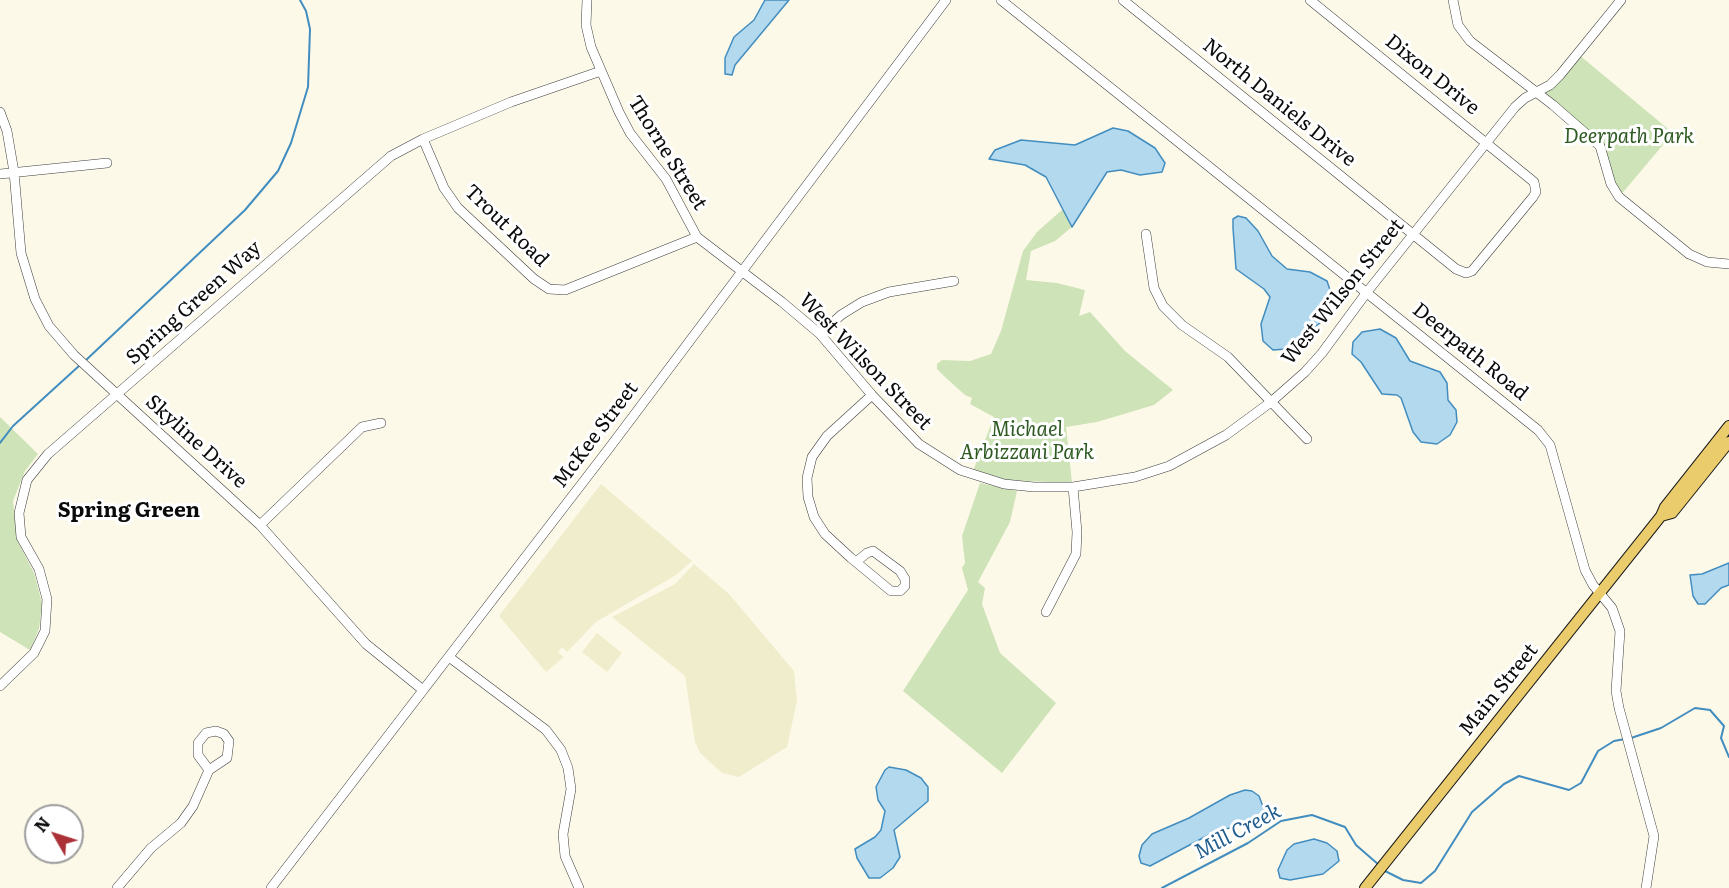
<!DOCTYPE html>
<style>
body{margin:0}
#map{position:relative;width:1729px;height:888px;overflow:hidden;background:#fdf9e9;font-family:Literata,serif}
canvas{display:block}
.north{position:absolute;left:24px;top:804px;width:60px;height:60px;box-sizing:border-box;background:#fff;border:2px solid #9d9d9d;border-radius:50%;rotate:309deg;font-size:16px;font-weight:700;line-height:24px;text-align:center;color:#0a0a0a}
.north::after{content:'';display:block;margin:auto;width:21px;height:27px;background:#ab3137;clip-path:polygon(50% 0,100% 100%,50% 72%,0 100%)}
</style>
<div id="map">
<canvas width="1729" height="888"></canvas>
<div class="north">N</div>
</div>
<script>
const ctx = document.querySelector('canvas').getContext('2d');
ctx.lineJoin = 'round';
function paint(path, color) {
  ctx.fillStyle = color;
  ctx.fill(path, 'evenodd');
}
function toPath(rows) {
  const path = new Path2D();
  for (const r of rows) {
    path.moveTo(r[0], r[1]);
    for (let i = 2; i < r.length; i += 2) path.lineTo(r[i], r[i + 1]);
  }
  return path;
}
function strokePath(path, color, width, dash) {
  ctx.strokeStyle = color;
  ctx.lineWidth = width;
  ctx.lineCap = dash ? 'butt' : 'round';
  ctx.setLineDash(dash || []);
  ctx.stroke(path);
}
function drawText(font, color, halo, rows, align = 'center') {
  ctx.font = font + ' Literata,serif';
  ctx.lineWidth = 6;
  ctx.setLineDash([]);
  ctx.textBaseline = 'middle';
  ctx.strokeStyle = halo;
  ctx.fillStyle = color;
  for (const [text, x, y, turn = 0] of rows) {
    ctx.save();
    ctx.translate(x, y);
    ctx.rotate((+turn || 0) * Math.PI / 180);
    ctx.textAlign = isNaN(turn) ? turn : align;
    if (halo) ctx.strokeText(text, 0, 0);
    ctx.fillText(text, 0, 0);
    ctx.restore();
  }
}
const farmland = toPath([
 [601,484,692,561,676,575,596,622,567,652,562,647,558,652,564,657,546,672,499,616],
 [694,564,729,594,794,671,797,701,787,747,739,777,722,773,700,753,695,742,685,676,612,617,675,584],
 [597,633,622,653,607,672,582,652]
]);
const green = toPath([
 [1578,54,1673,133,1619,197,1604,154,1536,92],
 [1063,209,1072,227,1055,241,1031,251,1026,280,1057,283,1085,290,1079,316,1090,312,1125,351,1173,390,1154,405,1097,422,1066,427,1072,483,1003,480,973,471,994,417,970,404,972,398,965,395,945,377,937,369,937,364,942,360,970,361,991,354,1001,331,1023,251,1037,232],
 [0,417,38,454,25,471,13,501,18,542,34,573,42,603,39,629,30,650,0,632],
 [980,483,1017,491,1010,522,978,582,985,588,982,604,1000,653,1056,703,1002,773,903,691,968,590,962,568,965,563,962,536]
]);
const water = toPath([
 [765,0,789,0,735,65,732,75,725,74,725,58,734,37,754,20,765,0],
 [1113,128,1128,131,1155,148,1165,163,1162,172,1140,175,1121,170,1107,172,1072,227,1046,177,1025,165,989,159,995,150,1021,140,1075,145,1113,128],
 [1238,216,1246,218,1258,231,1272,256,1287,269,1310,272,1327,281,1332,296,1324,320,1286,349,1273,350,1263,341,1261,324,1270,297,1264,289,1236,269,1233,228,1233,219,1238,216],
 [1380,329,1396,338,1410,361,1440,372,1447,383,1448,400,1456,410,1457,422,1450,435,1437,444,1421,442,1413,432,1401,398,1397,395,1382,394,1361,362,1352,354,1353,342,1362,332,1380,329],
 [1729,563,1729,585,1721,588,1705,604,1698,604,1693,596,1690,575,1702,574,1729,563],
 [889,767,906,770,921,778,928,787,928,801,894,830,900,857,893,868,880,878,869,878,857,858,855,849,875,837,881,830,885,811,878,800,876,787,885,770,889,767],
 [1245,790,1252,791,1259,796,1265,812,1261,817,1253,823,1216,831,1150,866,1141,863,1139,856,1142,845,1152,834,1189,818,1230,795,1245,790],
 [1314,839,1327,843,1337,851,1339,861,1323,874,1290,880,1280,878,1278,870,1287,850,1294,844,1314,839]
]);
const stream = toPath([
 [85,361,245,210,278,171,291,143,308,87,310,29,306,11,300,0],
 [0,443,13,426,80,365],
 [1631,738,1661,728,1695,708,1710,710,1724,726,1721,738,1729,757],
 [1385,871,1403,880,1421,883,1435,871,1472,812,1504,784,1519,776,1569,790,1581,783,1598,751,1614,741,1625,739],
 [1162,888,1248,843,1281,821,1312,815,1345,827,1356,845,1379,865]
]);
const minor = toPath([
 [587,0,586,25,591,47,619,112,630,133,666,179,697,237,782,302,820,334,872,395,919,444,960,470,1004,484,1034,487,1073,487,1135,477,1169,466,1226,435,1271,402,1305,372,1322,353,1367,292,1515,107,1525,98,1550,85,1560,75,1621,0],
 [1001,0,1538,430,1550,445,1585,570,1593,585,1612,608,1620,631,1616,691,1619,708,1654,836,1646,888],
 [1123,0,1456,269,1466,273,1472,271,1533,197,1536,192,1534,182,1310,0],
 [1453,0,1458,25,1470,41,1553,105,1600,146,1611,184,1619,197,1689,254,1707,262,1729,264],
 [0,112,7,131,14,172,21,253,35,299,49,326,74,355,260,525,366,644,423,690],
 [423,139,444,188,458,208,534,279,549,289,565,290,697,237],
 [0,174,107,163],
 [1146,234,1154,288,1163,306,1182,325,1228,357,1307,439],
 [820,334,841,315,862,302,889,292,954,281],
 [260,525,362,427,381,423],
 [856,562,867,553,873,551,900,571,905,579,905,586,900,591,891,591,851,558,825,534,814,517,808,497,807,478,812,457,827,436,872,395],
 [1046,612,1076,554,1077,532,1073,487],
 [449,657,546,730,561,750,568,768,571,789,563,834,565,856,579,888],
 [0,686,34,653,45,631,47,599,39,569,21,537,19,513,27,480,48,454,391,156,423,139,511,102,601,71],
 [117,888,151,848,181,823,193,806,209,770,227,758,229,741,224,734,216,731,206,733,198,743,198,755,209,770],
 [271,888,610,447,946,0]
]);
const major = toPath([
 [1661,516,1672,513,1729,442],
 [1365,888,1661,516,1665,507,1729,426]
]);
const streetNames = [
 ["Dixon Drive",1432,75,39],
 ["North Daniels Drive",1279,103,39],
 ["Thorne Street",667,153,58],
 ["Trout Road",506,226,44],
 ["West Wilson Street",1343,292,-51],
 ["Spring Green Way",194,303,-42],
 ["Deerpath Road",1470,352,39],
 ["West Wilson Street",865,362,46],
 ["McKee Street",596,435,-53],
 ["Skyline Drive",196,442,42],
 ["Main Street",1499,690,-51]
];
const parkNames = [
 ["Deerpath Park",1629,137],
 ["Michael",1027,430],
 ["Arbizzani Park",1027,453]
];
const neighbourhoodNames = [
 ["Spring Green",129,511]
];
const waterNames = [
 ["Mill Creek",1238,832,-28]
];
paint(farmland, '#f0edcc');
paint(green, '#cee3b7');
paint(water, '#b3d9ef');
strokePath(water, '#428dbf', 1.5);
strokePath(stream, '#428dbf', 2);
strokePath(minor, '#3d3d3d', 10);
strokePath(major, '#1b1b1b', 12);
strokePath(minor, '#fff', 9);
strokePath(major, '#ebcc6c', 10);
drawText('20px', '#0a0a0a', '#fff', streetNames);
drawText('italic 20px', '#2e5a22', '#fff', parkNames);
drawText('bold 21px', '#0a0a0a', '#fff', neighbourhoodNames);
drawText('italic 21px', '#215e8e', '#fff', waterNames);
</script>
